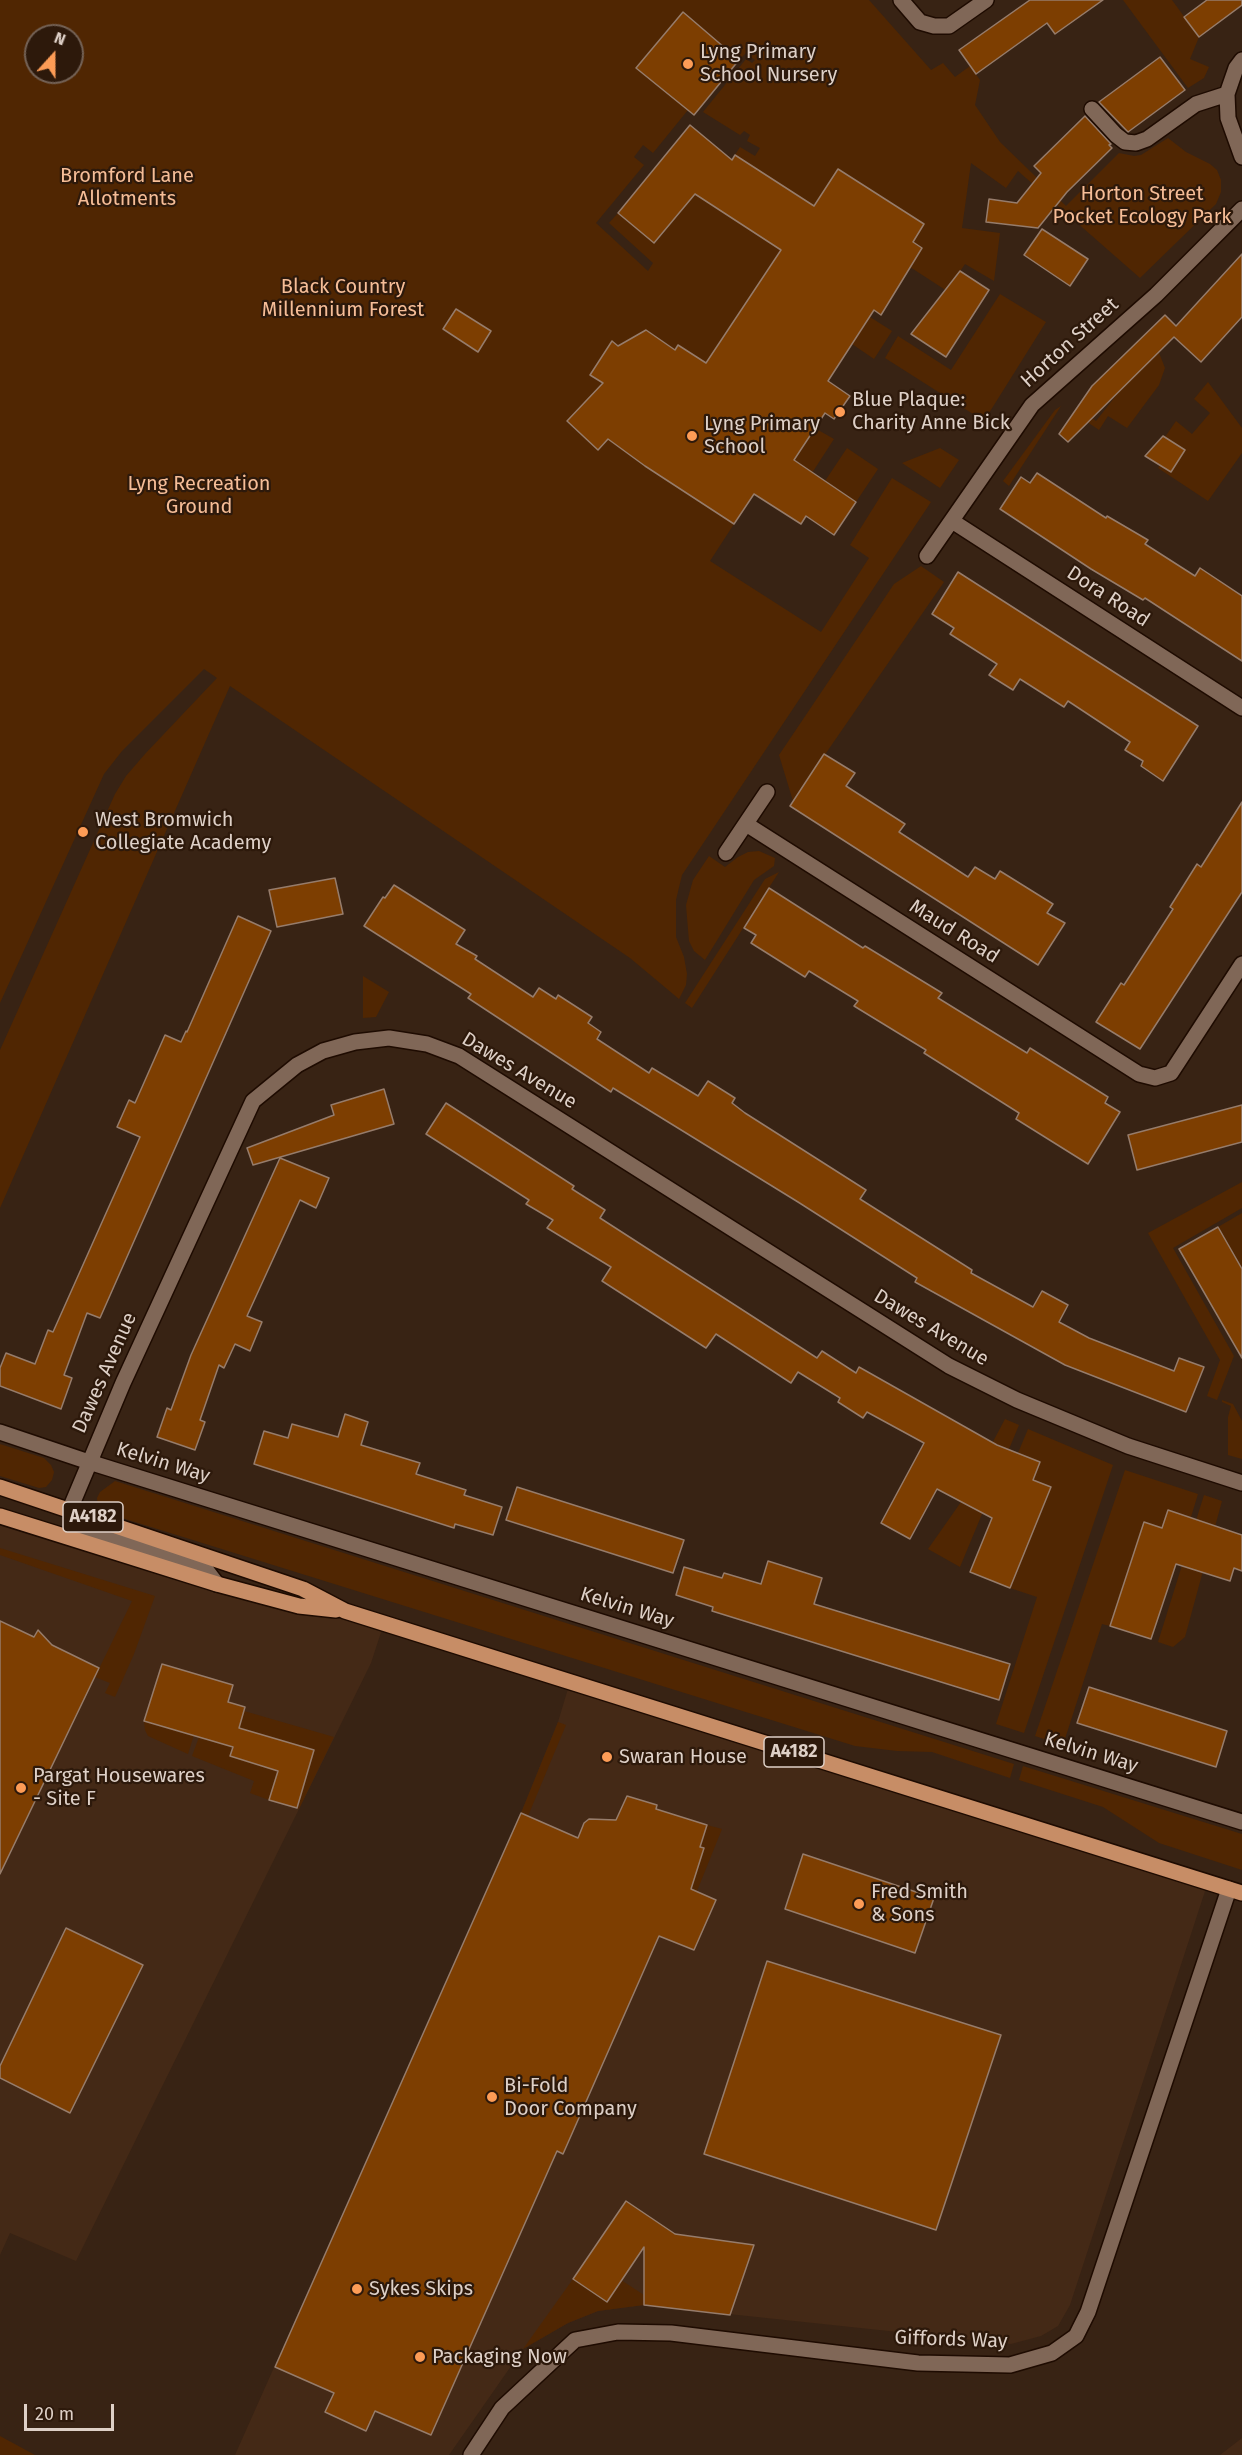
<!DOCTYPE html>
<style>
body{margin:0}
#map{position:relative;width:1242px;height:2455px;overflow:hidden;background:#382314;font-family:"Fira Sans",sans-serif}
canvas{display:block}
.north{position:absolute;left:24px;top:24px;width:60px;height:60px;box-sizing:border-box;background:#2d190b;border:2px solid #746256;border-radius:50%;rotate:21deg;font-size:16px;font-weight:700;line-height:24px;text-align:center;color:#ded0c7}
.north::after{content:'';display:block;margin:auto;width:21px;height:27px;background:#fd9c56;clip-path:polygon(50% 0,100% 100%,50% 72%,0 100%)}
.scale{position:absolute;left:24px;top:2404px;width:90px;height:27px;box-sizing:border-box;border:3px solid #ded0c7;border-top:0;padding-left:8px;font-size:18px;line-height:21px;white-space:nowrap;color:#ded0c7;-webkit-text-stroke:4px #2d190b;paint-order:stroke}
</style>
<div id="map">
<canvas width="1242" height="2455"></canvas>
<div class="north">N</div>
<div class="scale">20 m</div>
</div>
<script>
const ctx = document.querySelector('canvas').getContext('2d');
ctx.lineJoin = 'round';
function fillPath(path, color) { ctx.fillStyle = color; ctx.fill(path, 'evenodd'); }
const shape = rows => new Path2D(rows.map(r => 'M' + r).join(''));
function stroke(path, color, width, dash) { ctx.strokeStyle = color; ctx.lineWidth = width; ctx.lineCap = dash ? 'butt' : 'round'; ctx.setLineDash(dash || []); ctx.stroke(path); }
function label(font, color, halo, rows, align = 'center') {
  ctx.font = font + ' "Fira Sans",sans-serif'; ctx.lineWidth = 4.5; ctx.setLineDash([]); ctx.textBaseline = 'middle'; ctx.strokeStyle = halo; ctx.fillStyle = color; for (const [text, x, y, turn = 0] of rows) {
    ctx.save(); ctx.translate(x, y); ctx.rotate((+turn || 0) * Math.PI / 180); ctx.textAlign = isNaN(turn) ? turn : align; if (halo) ctx.strokeText(text, 0, 0); ctx.fillText(text, 0, 0); ctx.restore();
  }
}
fillPath(shape([
 [0,1516,384,1623,371,1663,76,2261,10,2233,0,2255],
 [570,1682,1208,1882,1070,2305,1058,2326,1041,2336,1011,2344,644,2305,598,2311,568,2323,523,2349,449,2455,235,2455,521,1813,558,1722],
 [1242,2438,1242,2455,1220,2455]
]), '#442916');
fillPath(shape([
 [0,0,869,0,931,70,943,63,955,77,970,66,980,80,975,105,1000,142,1066,206,1119,153,1134,156,1141,155,1168,138,1186,152,1210,164,1217,170,1221,180,1221,192,1216,204,1140,278,1018,171,1006,188,971,163,962,228,1000,233,994,281,965,264,947,291,910,267,922,249,913,242,924,224,839,169,814,206,735,155,740,147,755,156,760,148,747,141,750,135,744,131,740,135,703,112,746,59,752,63,755,60,746,53,739,60,688,17,637,68,688,110,653,153,643,145,634,157,644,165,596,223,648,271,653,263,609,223,618,213,655,243,727,156,732,160,706,201,781,250,688,391,697,357,678,345,672,354,664,375,612,342,590,375,618,394,641,463,734,524,710,561,821,632,869,558,850,545,892,478,931,502,682,875,676,900,676,937,684,957,687,974,686,985,679,999,630,958,230,686,0,1208,0,1050,115,794,126,776,145,754,217,678,204,669,122,751,104,774,0,1003],
 [36,36,72,36,72,72,36,72],
 [456,309,491,332,478,352,443,330],
 [574,414,605,443,598,450,567,422],
 [1123,0,1172,0,1199,37,1190,59,1209,67,1204,78,1188,88],
 [1000,294,1046,322,984,421,885,358,898,336,951,370],
 [870,317,892,331,874,359,852,344],
 [1156,345,1165,368,1159,385,1127,428,1108,416,1099,430,1074,413,1077,408,1096,421],
 [1208,382,1242,428,1242,453,1208,501,1158,468,1160,465,1171,472,1185,450,1165,437,1176,421,1192,434,1210,413,1194,399],
 [1061,406,1009,486,1003,481,1055,410],
 [811,426,834,439,812,473,794,461,813,432],
 [847,448,878,469,856,502,825,481],
 [940,448,959,460,940,488,902,463],
 [921,566,944,582,793,801,779,755,894,584],
 [759,851,775,858,774,866,754,880,705,960,694,951,689,941,686,905,693,880,709,856,725,867,738,857,748,852],
 [779,872,692,1008,685,1003,765,879],
 [363,976,389,992,376,1017,363,1018],
 [1242,1182,1242,1208,1173,1248,1234,1356,1217,1400,1207,1396,1220,1360,1148,1233],
 [1242,1213,1242,1269,1218,1227],
 [1222,1400,1233,1404,1242,1421,1242,1459,1228,1455,1228,1417,1231,1406,1222,1402],
 [1005,1419,1019,1425,960,1567,928,1549,961,1502],
 [1028,1429,1113,1465,1024,1733,996,1724,1037,1597,1010,1588,1051,1488,1033,1480,1040,1462,1018,1453],
 [0,1444,44,1458,51,1465,54,1472,52,1480,46,1487,39,1488,0,1476],
 [1125,1470,1198,1494,1191,1517,1168,1510,1162,1528,1144,1522,1110,1626,1102,1624,1063,1745,1035,1736],
 [115,1481,1014,1764,1010,1778,932,1752,897,1751,855,1746,106,1513,98,1506,97,1498,100,1492],
 [1204,1495,1222,1501,1185,1637,1173,1647,1158,1642],
 [0,1548,155,1596,134,1654,115,1697,105,1693,110,1683,95,1677,132,1601,0,1555],
 [244,1711,334,1737,299,1809,297,1808,314,1750,238,1728],
 [144,1721,194,1735,188,1754,148,1736,145,1730],
 [558,1722,566,1725,528,1816,521,1813],
 [199,1737,233,1747,230,1756,278,1771,269,1800,250,1793,254,1781,192,1756],
 [1023,1766,1242,1834,1242,1870,1159,1843,1103,1807,1019,1780],
 [707,1825,722,1829,697,1891,691,1888,704,1849,700,1847],
 [573,2279,606,2302,621,2280,644,2295,644,2305,598,2311,568,2323,523,2349],
 [0,2436,35,2455,0,2455]
]), '#502602');
const building = shape([
 [1030,0,1103,0,1055,34,1047,23,976,74,959,50,1030,0],
 [1207,0,1242,0,1242,5,1199,37,1184,17,1207,0],
 [683,12,739,60,694,115,636,68,683,12],
 [1160,57,1185,90,1128,132,1099,102,1160,57],
 [1085,116,1111,144,1109,145,1112,148,1067,192,1038,228,986,222,989,199,1017,203,1041,173,1034,166,1085,116],
 [690,125,732,160,735,155,814,206,838,169,924,224,913,242,922,248,881,315,874,310,828,381,850,396,834,419,825,413,794,460,856,502,834,535,806,516,801,524,754,494,734,524,645,466,608,439,598,450,567,421,603,383,590,375,612,341,618,346,646,330,675,350,678,345,706,363,781,250,695,194,654,243,618,213,690,125],
 [1042,229,1088,259,1070,286,1024,255,1042,229],
 [1242,254,1242,317,1201,362,1174,337,1068,442,1059,434,1092,386,1165,315,1176,326,1242,254],
 [960,271,989,290,946,357,911,334,960,271],
 [456,309,491,331,478,352,443,329,456,309],
 [1163,436,1185,450,1171,472,1145,456,1163,436],
 [1037,473,1106,518,1107,516,1148,540,1145,544,1195,576,1200,568,1242,596,1242,661,1145,598,1143,600,1091,569,1000,509,1021,477,1030,483,1037,473],
 [958,572,1198,726,1163,781,1141,766,1143,761,1125,750,1130,742,1068,701,1064,707,1020,679,1013,690,989,675,997,664,950,634,954,628,932,614,958,572],
 [824,754,855,773,846,786,905,824,899,832,968,877,975,867,995,879,1000,871,1053,904,1047,913,1065,923,1038,965,790,806,824,754],
 [1242,802,1242,892,1140,1049,1096,1022,1121,983,1124,985,1173,909,1170,907,1197,864,1201,867,1242,802],
 [335,878,343,914,277,927,269,890,335,878],
 [394,885,465,930,456,944,477,956,475,959,533,997,539,988,556,999,558,995,592,1017,588,1023,601,1032,597,1039,649,1073,652,1068,698,1096,708,1081,735,1098,732,1103,745,1113,866,1190,860,1199,972,1270,971,1273,1033,1307,1042,1291,1068,1305,1059,1322,1089,1338,1174,1371,1179,1358,1204,1367,1186,1412,1065,1365,915,1282,917,1278,798,1202,613,1088,611,1092,468,998,471,994,364,926,383,897,385,898,394,885],
 [769,888,863,948,865,946,942,993,938,998,1027,1053,1030,1048,1108,1097,1105,1103,1120,1112,1088,1164,1016,1119,1019,1113,924,1053,926,1050,854,1006,858,1001,809,971,805,977,751,943,756,935,744,928,769,888],
 [238,916,271,931,100,1318,87,1313,64,1375,72,1378,61,1409,0,1386,0,1368,6,1353,35,1364,48,1330,53,1332,140,1137,117,1127,129,1100,135,1103,165,1035,181,1042,186,1031,187,1032,238,916],
 [384,1089,394,1124,253,1165,247,1148,334,1115,331,1105,384,1089],
 [446,1103,574,1186,572,1189,605,1210,600,1218,817,1358,822,1351,856,1373,859,1367,997,1445,1040,1462,1033,1480,1051,1487,1010,1588,970,1572,992,1518,937,1489,910,1539,881,1523,924,1443,867,1412,863,1418,838,1402,840,1398,798,1372,791,1383,716,1334,706,1348,602,1281,611,1267,547,1228,553,1220,526,1204,529,1200,426,1134,446,1103],
 [1242,1105,1242,1142,1137,1170,1128,1135,1242,1105],
 [280,1158,329,1178,316,1208,300,1200,247,1316,262,1322,250,1351,235,1344,224,1368,219,1365,200,1420,205,1422,195,1450,157,1437,167,1408,171,1410,191,1355,280,1158],
 [1218,1227,1242,1269,1242,1358,1179,1249,1218,1227],
 [345,1414,368,1422,361,1445,420,1463,416,1474,466,1490,464,1495,502,1507,493,1535,455,1524,454,1528,254,1464,264,1431,288,1438,292,1424,338,1437,345,1414],
 [517,1487,684,1540,673,1573,506,1520,517,1487],
 [1168,1510,1242,1535,1242,1571,1234,1568,1230,1581,1176,1564,1151,1639,1110,1626,1144,1522,1162,1528,1168,1510],
 [768,1561,822,1578,814,1604,1010,1664,999,1700,712,1611,713,1607,676,1595,684,1567,722,1578,724,1573,761,1584,768,1561],
 [0,1621,34,1637,38,1630,52,1645,99,1668,0,1874,0,1621],
 [162,1664,233,1685,228,1702,245,1707,239,1728,314,1750,297,1808,269,1800,278,1771,230,1756,233,1747,144,1721,162,1664],
 [1089,1687,1227,1731,1216,1767,1077,1723,1089,1687],
 [627,1796,657,1805,656,1809,707,1825,700,1847,704,1848,691,1889,716,1900,694,1950,659,1936,563,2154,557,2151,431,2435,375,2411,366,2431,325,2412,334,2393,275,2367,521,1813,578,1838,584,1823,589,1819,616,1820,627,1796],
 [803,1854,934,1898,915,1953,785,1909,803,1854],
 [66,1928,143,1965,70,2113,0,2078,0,2066,66,1928],
 [767,1961,1001,2035,936,2230,704,2154,767,1961],
 [626,2201,675,2234,754,2245,730,2315,644,2305,644,2247,607,2302,573,2279,626,2201]
]);
fillPath(building, '#7d3e01');
stroke(building, '#967c6b', 1.5);
const minor = shape([
 [901,0,920,22,934,26,949,26,986,0],
 [1242,60,1236,68,1227,94,1228,118,1242,157],
 [1092,109,1116,135,1125,142,1136,143,1147,139,1196,104,1227,94],
 [952,521,1242,708],
 [927,556,1032,405,1156,295,1242,209],
 [746,824,1139,1074,1155,1078,1171,1073,1242,964],
 [726,853,767,792],
 [0,1432,89,1462,1242,1822],
 [217,1584,204,1567,72,1524,70,1509,123,1383,253,1101,297,1065,323,1051,355,1042,389,1038,427,1044,459,1056,949,1366,1017,1400,1128,1446,1242,1483],
 [471,2455,502,2408,575,2340,618,2332,671,2333,918,2363,1010,2365,1052,2353,1076,2336,1088,2312,1229,1889]
]);
const major = shape([
 [0,1487,303,1589,345,1611,1242,1893],
 [0,1516,217,1584,299,1606,336,1610]
]);
stroke(minor, '#1e0b01', 18);
stroke(major, '#1e0b01', 18);
stroke(minor, '#806757', 15);
stroke(major, '#c78d66', 15);
for (const [x, y, r, color] of [
 [688,64,6,"#fd9c56"],
 [840,412,6,"#fd9c56"],
 [692,436,6,"#fd9c56"],
 [83,832,6,"#fd9c56"],
 [607,1757,6,"#fd9c56"],
 [21,1788,6,"#fd9c56"],
 [859,1904,6,"#fd9c56"],
 [492,2097,6,"#fd9c56"],
 [357,2289,6,"#fd9c56"],
 [420,2357,6,"#fd9c56"]
]) { const dot = new Path2D(); dot.arc(x, y, r, 0, 2 * Math.PI); ctx.fillStyle = color; ctx.fill(dot); stroke(dot, '#2d190b', 2); }
for (const [x, y, w] of [
 [93,1517,60],
 [794,1752,60]
]) { const box = new Path2D(); box.roundRect(x - w / 2, y - 15, w, 30, 4.5); ctx.fillStyle = '#2d190b'; ctx.fill(box); stroke(box, '#ded0c7', 1.5); }
label('bold 18px', '#ded0c7', null, [
 ["A4182",93,1517],
 ["A4182",794,1752]
]);
label('20px', '#ded0c7', '#2d190b', [
 ["Lyng Primary",700,52],
 ["School Nursery",700,75],
 ["Blue Plaque:",852,400],
 ["Charity Anne Bick",852,423],
 ["Lyng Primary",704,424],
 ["School",704,447],
 ["West Bromwich",95,820],
 ["Collegiate Academy",95,843],
 ["Swaran House",619,1757],
 ["Pargat Housewares",33,1776],
 ["- Site F",33,1799],
 ["Fred Smith",871,1892],
 ["& Sons",871,1915],
 ["Bi-Fold",504,2086],
 ["Door Company",504,2109],
 ["Sykes Skips",369,2289],
 ["Packaging Now",432,2357]
], 'left');
label('20px', '#f6bd97', '#2d190b', [
 ["Bromford Lane",127,176],
 ["Allotments",127,199],
 ["Horton Street",1142,194],
 ["Pocket Ecology Park",1142,217],
 ["Black Country",343,287],
 ["Millennium Forest",343,310],
 ["Lyng Recreation",199,484],
 ["Ground",199,507]
]);
label('20px', '#ded0c7', '#2d190b', [
 ["Horton Street",1070,343,-42],
 ["Dora Road",1108,597,33],
 ["Maud Road",954,932,32],
 ["Dawes Avenue",519,1071,31],
 ["Dawes Avenue",931,1328,31],
 ["Dawes Avenue",105,1373,-66],
 ["Kelvin Way",163,1463,17],
 ["Kelvin Way",627,1608,17],
 ["Kelvin Way",1091,1753,17],
 ["Giffords Way",951,2340,2]
]);
</script>
